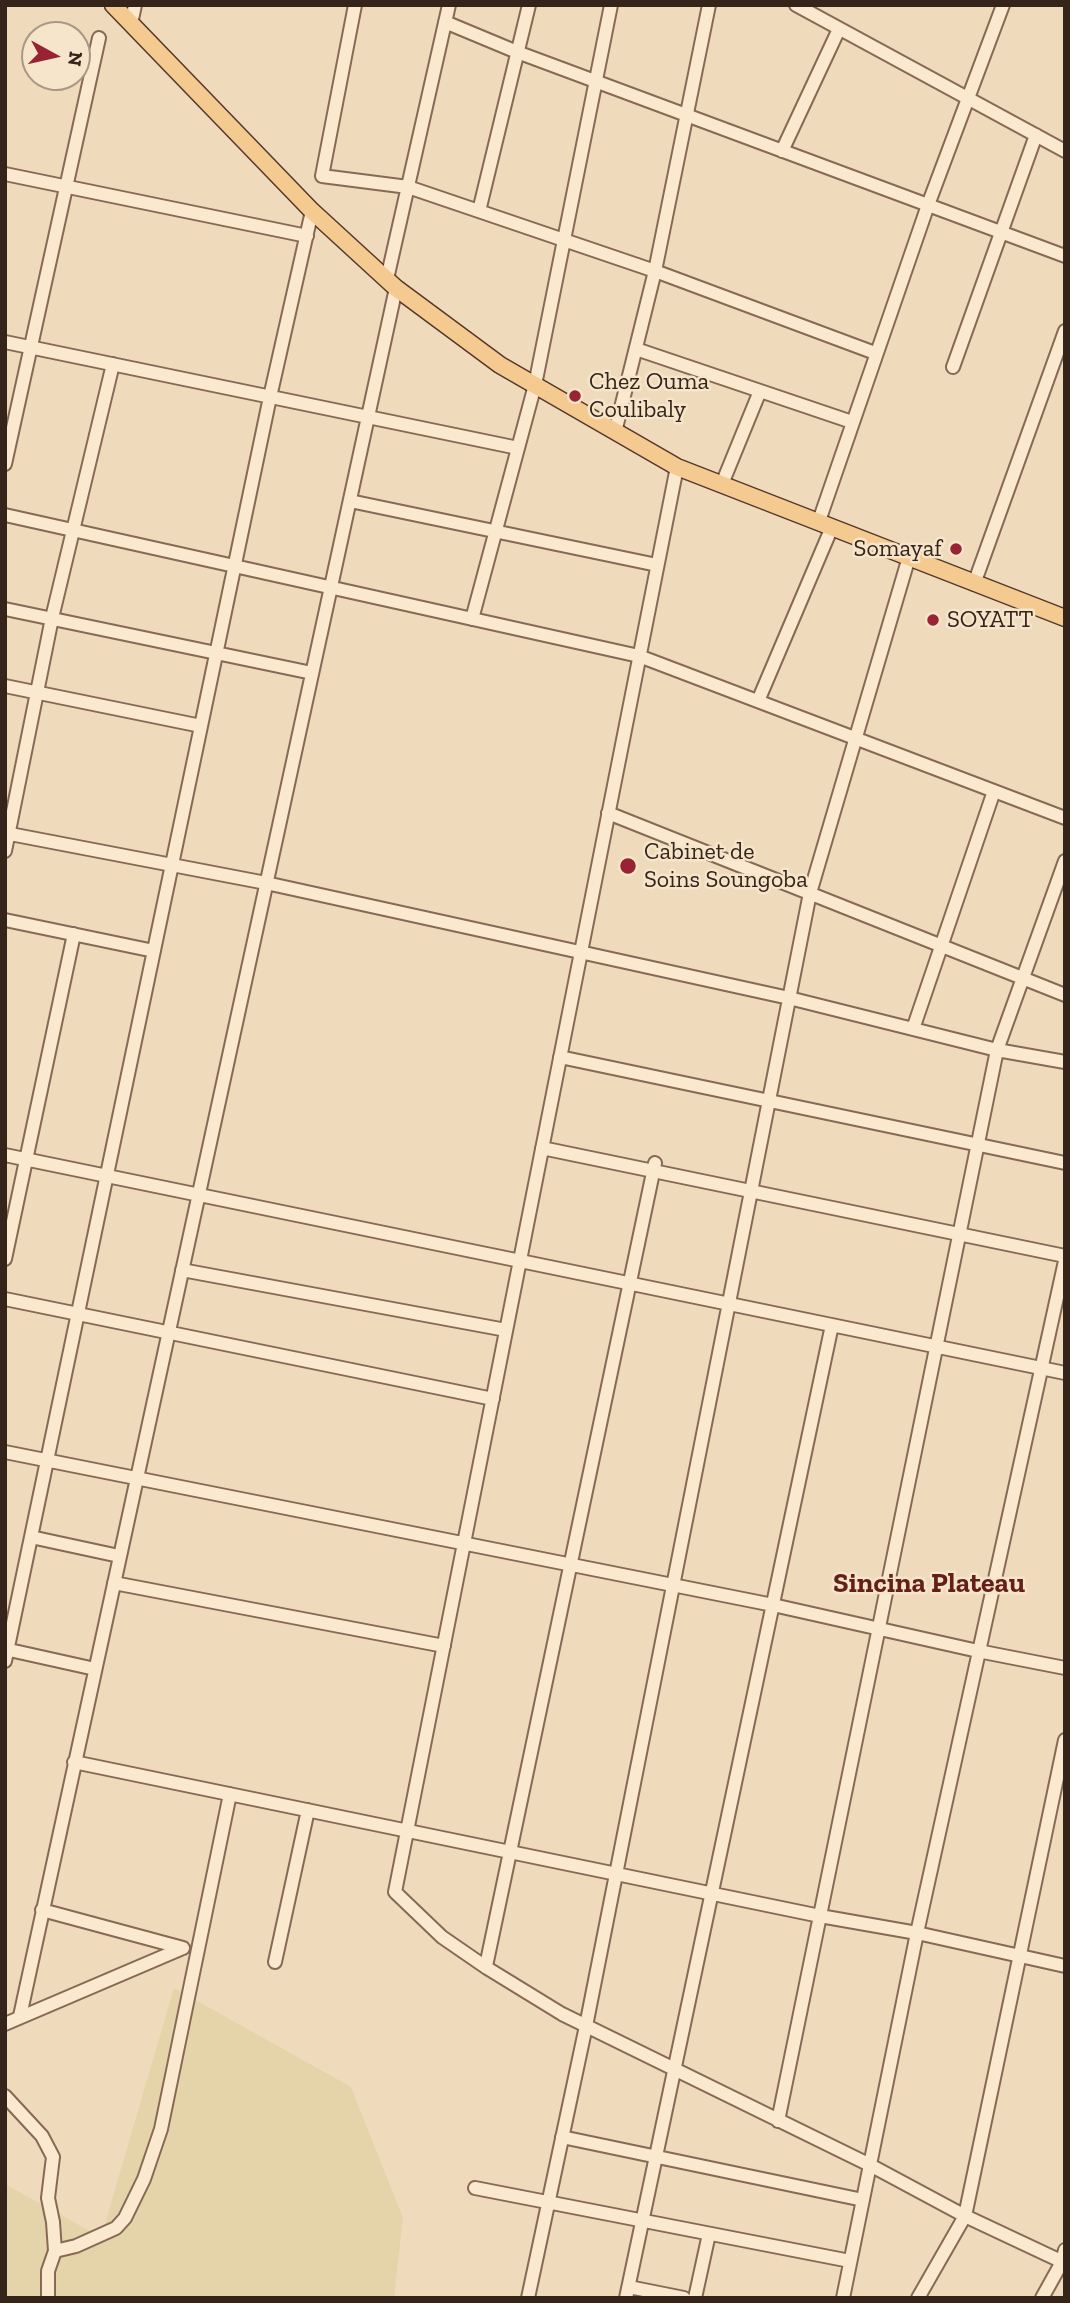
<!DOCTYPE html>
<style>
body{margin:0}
#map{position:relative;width:1070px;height:2303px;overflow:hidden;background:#efdabc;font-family:"Zilla Slab",serif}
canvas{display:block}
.frame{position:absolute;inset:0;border:7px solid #35241a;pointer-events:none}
.north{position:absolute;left:21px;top:21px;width:70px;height:70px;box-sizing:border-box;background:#f6e5cb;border:2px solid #a99884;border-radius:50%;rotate:98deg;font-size:19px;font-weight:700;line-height:28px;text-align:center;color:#35241a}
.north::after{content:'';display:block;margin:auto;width:24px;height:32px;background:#982332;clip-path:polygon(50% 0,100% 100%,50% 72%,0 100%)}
</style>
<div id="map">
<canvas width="1070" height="2303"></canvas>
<div class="frame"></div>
<div class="north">N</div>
</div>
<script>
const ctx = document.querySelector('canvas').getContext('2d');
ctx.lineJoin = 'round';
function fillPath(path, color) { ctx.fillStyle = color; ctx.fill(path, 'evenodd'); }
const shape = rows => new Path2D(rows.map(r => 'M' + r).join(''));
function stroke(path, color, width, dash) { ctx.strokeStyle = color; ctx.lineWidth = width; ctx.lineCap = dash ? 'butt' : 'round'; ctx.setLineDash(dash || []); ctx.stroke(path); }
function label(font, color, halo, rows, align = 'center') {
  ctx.font = font + ' "Zilla Slab",serif'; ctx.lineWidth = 5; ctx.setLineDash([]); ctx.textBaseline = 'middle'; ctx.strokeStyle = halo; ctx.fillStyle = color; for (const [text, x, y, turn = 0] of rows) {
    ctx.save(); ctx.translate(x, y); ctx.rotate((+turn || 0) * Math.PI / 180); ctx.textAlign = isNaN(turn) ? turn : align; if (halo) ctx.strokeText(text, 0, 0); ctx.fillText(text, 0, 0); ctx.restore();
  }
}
fillPath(shape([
 [174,1988,351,2087,403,2218,394,2298,5,2298,5,2184,101,2237]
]), '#e5d4a9');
const minor = shape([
 [355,5,322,176,408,187,655,271,875,353],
 [796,5,1065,151],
 [445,22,517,52,1065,256],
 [131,24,135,5],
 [782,151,839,29],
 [5,174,307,236],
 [479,211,529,5],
 [387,279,449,5],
 [5,342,518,448],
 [636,349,852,422],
 [953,367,1036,135],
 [615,432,655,271,709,5],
 [5,464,99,38],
 [677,467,395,1892,442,1937,487,1968,562,2014,870,2165,965,2216,1065,2263],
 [722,484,760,391],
 [350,501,657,565],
 [5,515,639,656,1065,818],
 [819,521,928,205,1003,5],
 [974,584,1065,331],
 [5,609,312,673],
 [472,619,535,385,611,5],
 [5,686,201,726],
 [758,701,832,527],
 [608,813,1065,995],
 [5,833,266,883,789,998,997,1050,1065,1062],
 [5,851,52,618,113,364],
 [5,920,154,951],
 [913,1029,994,791],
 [560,1057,1065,1163],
 [542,1148,1065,1256],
 [5,1155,1065,1373],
 [5,1259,74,934],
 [182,1270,506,1330],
 [5,1299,493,1399],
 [5,1452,773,1605,978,1651,1065,1668],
 [31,1537,119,1556],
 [114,1583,444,1646],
 [5,1649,95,1669],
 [5,1661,270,397,312,211],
 [74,1762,820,1916,917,1933,1065,1966],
 [42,1910,183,1948],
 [275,1962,308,1810],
 [486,1966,655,1163],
 [20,2016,396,288],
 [5,2024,183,1948],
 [5,2096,42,2136,53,2157,48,2198,53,2222,55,2251,48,2271,48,2298],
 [778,2121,997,1050,1065,861],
 [562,2137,863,2200],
 [475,2188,850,2261],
 [55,2251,76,2246,116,2228,125,2218,144,2179,161,2129,230,1794],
 [629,2287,684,2298],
 [528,2298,586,2026,810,893,909,557],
 [626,2298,832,1325],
 [695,2298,709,2234],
 [843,2298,917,1933,1065,1261],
 [918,2298,965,2216,1065,1740],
 [1042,2298,1062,2262,1065,2250]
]);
const major = shape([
 [113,5,312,211,396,288,500,365,677,467,1065,618]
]);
stroke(minor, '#876955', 16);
stroke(major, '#54382a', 19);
stroke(minor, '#fae8cf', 12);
stroke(major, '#f5ca90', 16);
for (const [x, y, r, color] of [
 [575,396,7,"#982332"],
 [956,549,7,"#982332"],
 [933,620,7,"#982332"],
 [628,866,9,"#982332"]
]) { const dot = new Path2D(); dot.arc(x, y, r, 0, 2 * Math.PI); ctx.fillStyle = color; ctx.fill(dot); stroke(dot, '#f6e5cb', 2.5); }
label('24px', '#35241a', '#f6e5cb', [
 ["Chez Ouma",589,382],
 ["Coulibaly",589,410],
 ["Somayaf",942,549,"right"],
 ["SOYATT",947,620],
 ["Cabinet de",644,852],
 ["Soins Soungoba",644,880]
], 'left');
label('bold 28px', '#641f18', '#f6e5cb', [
 ["Sincina Plateau",929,1584]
]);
</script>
